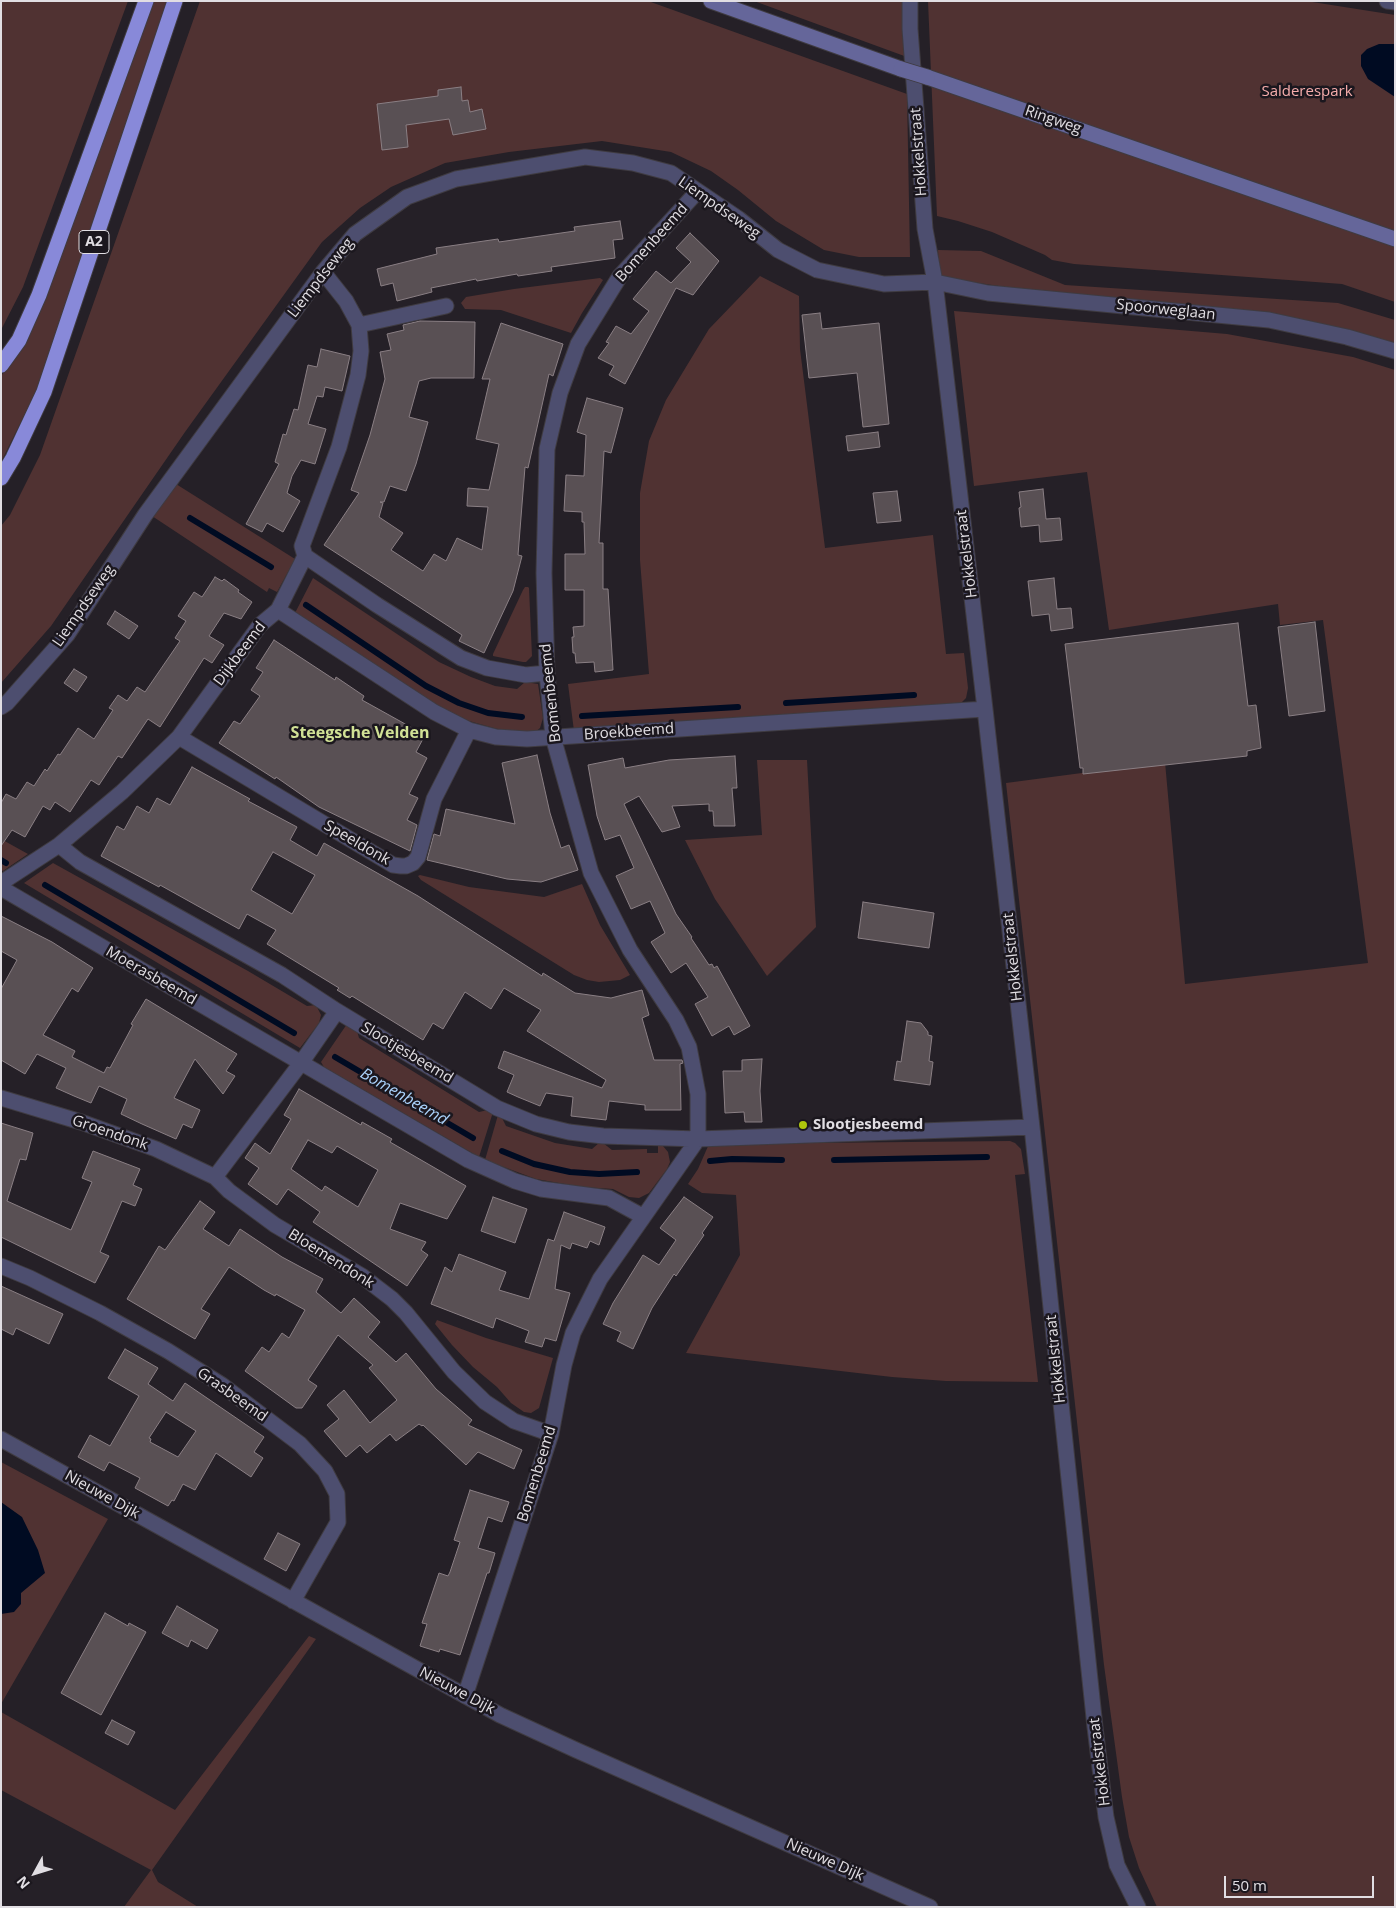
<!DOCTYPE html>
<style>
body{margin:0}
#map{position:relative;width:1396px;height:1908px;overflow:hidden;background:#252027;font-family:"Open Sans",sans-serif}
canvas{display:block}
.frame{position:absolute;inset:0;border:2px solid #e1dee3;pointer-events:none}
.north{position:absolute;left:10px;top:1848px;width:50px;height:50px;-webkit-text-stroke:4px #1b171e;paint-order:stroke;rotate:231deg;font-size:14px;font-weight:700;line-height:20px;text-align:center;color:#e1dee3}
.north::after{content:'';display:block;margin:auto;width:18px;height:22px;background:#e1dee3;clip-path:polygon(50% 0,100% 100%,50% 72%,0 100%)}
.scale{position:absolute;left:1224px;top:1876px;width:150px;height:22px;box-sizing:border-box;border:2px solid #e1dee3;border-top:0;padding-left:6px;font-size:15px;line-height:18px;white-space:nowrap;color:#e1dee3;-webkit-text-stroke:4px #1b171e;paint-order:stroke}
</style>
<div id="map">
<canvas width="1396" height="1908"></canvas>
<div class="frame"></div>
<div class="north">N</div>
<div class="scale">50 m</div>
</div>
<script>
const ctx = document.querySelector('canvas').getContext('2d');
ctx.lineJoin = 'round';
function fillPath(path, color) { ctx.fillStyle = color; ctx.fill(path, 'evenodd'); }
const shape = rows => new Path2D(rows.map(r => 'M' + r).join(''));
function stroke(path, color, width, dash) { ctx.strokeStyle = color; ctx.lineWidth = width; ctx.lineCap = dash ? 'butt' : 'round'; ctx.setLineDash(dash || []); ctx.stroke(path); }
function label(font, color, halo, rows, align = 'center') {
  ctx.font = font + ' "Open Sans",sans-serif'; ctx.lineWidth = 5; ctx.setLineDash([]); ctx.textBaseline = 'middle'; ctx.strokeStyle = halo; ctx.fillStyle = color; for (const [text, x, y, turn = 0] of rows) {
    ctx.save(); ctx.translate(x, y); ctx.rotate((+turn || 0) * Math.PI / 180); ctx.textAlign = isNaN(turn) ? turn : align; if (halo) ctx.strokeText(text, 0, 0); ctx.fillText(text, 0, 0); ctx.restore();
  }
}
fillPath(shape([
 [1,1,128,1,23,287,1,330],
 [153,1,167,1,38,388,1,462,1,376,25,344,45,300],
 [200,1,648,1,907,94,910,257,859,257,824,250,776,221,738,190,711,171,671,152,602,141,509,152,445,163,391,187,360,208,322,242,185,432,51,626,1,683,1,526,10,515,40,455],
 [754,1,903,1,907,57],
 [928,1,1306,1,1395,15,1395,302,1342,284,1074,264,1052,260,1045,255,992,232,958,221,937,216],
 [938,250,981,251,1065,285,1338,303,1395,320,1395,346,939,277],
 [760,276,799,296,800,349,825,548,933,535,946,654,964,653,968,688,966,698,959,705,574,731,568,684,649,674,640,560,640,493,649,441,666,400,709,329],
 [600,278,603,280,582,313,571,333,501,310,465,309,461,303,466,297,514,289],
 [954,311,1227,334,1353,357,1395,370,1395,1907,1157,1907,1139,1868,1129,1837,1122,1797,1104,1665,1006,783,1165,762,1185,984,1368,963,1323,620,1280,625,1278,604,1109,630,1087,472,974,486],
 [176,484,295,559,277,592,269,588,267,592,152,516],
 [313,578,439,662,471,677,495,686,517,689,525,682,538,684,543,718,540,728,534,733,501,730,469,721,449,712,437,706,295,613],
 [528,587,529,588,532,656,526,662,523,662,493,656,493,654,523,590,525,587],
 [757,760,807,760,816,927,767,976,715,899,685,840,762,835],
 [1,839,28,854,3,871,1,870],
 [53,863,248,971,307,1006,316,1005,321,1015,319,1023,300,1048,24,883],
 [420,875,469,887,544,897,582,884,600,925,630,975,620,980,599,982,587,980,574,975,421,880,418,876],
 [347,1024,356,1027,359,1038,479,1112,488,1110,493,1112,479,1157,324,1067,321,1062],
 [498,1115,502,1118,506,1126,555,1143,592,1149,599,1143,603,1143,612,1150,647,1149,647,1153,658,1153,658,1143,663,1146,668,1152,670,1162,667,1169,649,1193,639,1198,629,1197,613,1189,582,1187,536,1179,485,1160],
 [1010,1141,1015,1143,1021,1149,1025,1174,1015,1175,1038,1382,946,1381,892,1377,686,1353,740,1255,736,1195,702,1193,688,1184,698,1169,709,1144],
 [437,1320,486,1338,553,1358,539,1408,531,1413,524,1412,511,1403,497,1387,473,1367,452,1345,435,1324],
 [1,1462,108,1519,1,1704],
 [309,1636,316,1639,152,1870,158,1882,198,1907,124,1907,151,1870,1,1790,1,1712,175,1810]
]), '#503232');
fillPath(shape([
 [1379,44,1395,44,1395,97,1368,79,1361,66,1361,55,1367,49],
 [1,1502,22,1517,38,1550,45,1573,21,1593,21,1604,14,1612,1,1614]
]), '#000b22');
stroke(shape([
 [190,518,271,567],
 [306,605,426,686,459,703,488,713,522,717],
 [786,703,914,695],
 [582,716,738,707],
 [1,860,6,863],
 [45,885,294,1033],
 [335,1057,473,1138],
 [502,1151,534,1164,570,1172,599,1174,637,1172],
 [834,1160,987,1157],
 [710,1161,732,1159,782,1160]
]), '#000b22', 6);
const building = shape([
 [461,87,462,101,468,100,470,112,482,109,486,129,453,135,449,119,406,125,408,147,382,150,377,104,438,96,438,90,461,87],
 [620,221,623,239,613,240,615,258,551,267,552,271,518,276,517,274,477,281,476,279,431,288,432,292,397,301,393,283,381,286,377,269,437,254,436,248,498,239,499,242,575,231,574,227,620,221],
 [690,233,719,261,693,295,676,288,625,384,609,375,614,366,598,358,609,343,606,342,616,326,631,334,649,311,633,299,656,271,671,283,691,262,676,248,690,233],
 [820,313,822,329,879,323,889,424,863,427,857,373,809,378,802,315,820,313],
 [420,321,475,322,474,378,431,378,419,381,409,417,428,422,416,464,406,491,390,486,384,502,380,502,383,503,379,517,403,533,391,550,423,571,434,554,446,561,457,538,482,550,488,507,467,506,468,488,489,490,499,444,476,439,490,379,482,379,501,323,563,344,553,376,549,374,528,468,525,467,518,555,522,556,513,591,484,653,459,641,462,635,324,545,359,493,351,490,370,435,385,379,380,352,391,350,387,334,404,330,403,325,420,321],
 [321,349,350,356,342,391,325,387,323,397,317,396,308,424,326,429,315,464,301,460,292,476,287,493,300,501,283,532,267,523,262,532,246,524,279,464,275,462,283,434,286,435,294,409,298,410,308,365,317,367,321,349],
 [587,398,623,408,611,453,604,451,599,543,603,543,603,589,608,589,613,670,595,672,594,662,576,663,575,653,573,653,572,637,574,637,573,627,584,626,584,590,565,590,565,554,585,554,584,522,582,522,582,512,564,511,566,475,584,476,586,435,577,432,587,398],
 [878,432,880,447,848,451,846,436,878,432],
 [1043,489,1046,519,1060,518,1062,540,1040,542,1039,525,1021,527,1019,508,1021,507,1019,492,1043,489],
 [897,491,901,521,877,523,873,493,897,491],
 [215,577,222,581,224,579,239,590,238,592,252,602,241,619,224,613,209,636,224,645,212,663,204,658,160,727,148,719,122,758,118,756,99,785,91,780,70,812,55,802,50,810,43,806,25,837,12,830,1,846,1,803,6,794,16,799,27,782,34,786,45,769,47,771,58,754,60,755,78,728,94,739,113,710,109,708,118,695,127,701,137,687,145,692,180,641,175,638,186,621,178,616,194,592,202,597,215,577],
 [1054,578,1057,609,1071,608,1073,628,1051,631,1049,614,1032,616,1028,581,1054,578],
 [115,611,138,626,129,639,107,624,115,611],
 [1315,622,1325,711,1289,716,1278,627,1315,622],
 [1238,623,1248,706,1256,705,1261,748,1247,751,1247,756,1083,774,1083,768,1080,768,1065,644,1238,623],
 [274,640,335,680,336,677,364,696,362,700,425,735,416,752,427,758,409,794,418,798,407,820,417,825,410,851,319,807,276,777,275,779,219,743,234,721,240,724,260,696,251,690,263,672,256,668,274,640],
 [74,669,87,677,77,692,64,683,74,669],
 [537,755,550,813,561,848,569,845,578,870,541,882,507,879,427,860,434,834,440,836,446,809,515,824,502,763,537,755],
 [735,756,737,788,732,788,735,826,714,826,713,811,709,811,709,804,672,806,680,827,662,832,639,796,624,804,676,914,692,937,691,938,709,965,712,964,714,968,717,966,750,1026,734,1035,729,1026,712,1036,695,1004,708,997,686,963,671,973,651,942,665,933,650,901,631,909,616,876,634,868,620,835,605,840,597,816,588,765,623,758,625,768,669,760,735,756],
 [192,767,250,799,248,801,297,827,290,840,317,856,324,843,418,896,542,976,543,973,575,993,611,998,642,990,649,1015,642,1018,654,1060,682,1060,683,1063,680,1064,681,1110,645,1110,645,1105,609,1101,606,1120,571,1116,573,1097,546,1093,540,1106,518,1097,507,1092,514,1075,498,1068,504,1051,602,1088,606,1080,527,1031,541,1010,504,988,491,1009,465,992,443,1029,433,1023,423,1040,352,996,350,998,337,990,339,988,267,944,276,930,247,914,239,929,160,885,159,887,101,856,117,826,124,830,137,806,149,813,157,798,170,805,192,767],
 [273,852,315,875,292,914,251,890,273,852],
 [863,902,934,913,929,948,858,938,863,902],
 [1,916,52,942,93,968,78,992,72,988,43,1035,75,1051,72,1057,104,1073,107,1067,110,1068,133,1025,131,1024,146,999,237,1054,226,1071,235,1076,223,1094,195,1059,174,1098,200,1110,192,1128,183,1124,176,1139,142,1124,121,1114,127,1099,99,1086,91,1103,74,1096,56,1088,66,1068,37,1054,25,1074,1,1060,1,989,17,960,1,951,1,916],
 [907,1021,921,1023,928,1032,928,1035,932,1036,929,1061,933,1062,930,1085,894,1080,897,1061,901,1062,907,1021],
 [762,1059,760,1091,762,1122,745,1122,744,1112,725,1113,723,1071,742,1071,742,1060,762,1059],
 [299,1089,361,1125,362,1122,392,1139,390,1142,466,1186,447,1219,400,1203,390,1229,426,1242,421,1250,428,1255,407,1286,313,1222,320,1212,288,1189,277,1205,248,1184,259,1168,245,1158,255,1143,270,1154,291,1119,284,1115,299,1089],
 [308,1140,332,1153,337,1146,378,1170,358,1207,325,1186,322,1191,291,1169,308,1140],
 [1,1123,33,1133,26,1160,20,1159,7,1201,71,1230,92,1182,82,1178,93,1151,140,1169,133,1185,142,1189,135,1206,122,1201,100,1252,109,1256,95,1283,1,1237,1,1123],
 [493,1197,527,1209,515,1243,481,1231,493,1197],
 [684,1197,713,1217,702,1233,704,1235,676,1276,674,1274,652,1308,633,1349,617,1341,621,1332,603,1324,613,1303,643,1255,659,1265,676,1240,660,1228,684,1197],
 [200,1201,215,1212,203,1229,229,1246,240,1229,282,1257,323,1279,316,1292,341,1313,354,1298,380,1322,368,1337,396,1362,406,1353,436,1389,472,1420,468,1425,522,1450,514,1469,478,1452,466,1465,423,1425,422,1426,419,1424,396,1441,390,1434,367,1453,360,1445,346,1457,324,1431,339,1419,327,1405,344,1390,370,1423,397,1400,369,1368,373,1365,338,1335,308,1380,317,1386,302,1408,296,1408,245,1371,262,1347,269,1352,282,1333,289,1338,305,1310,276,1294,275,1296,264,1290,229,1267,201,1309,210,1314,195,1339,127,1299,159,1246,165,1250,200,1201],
 [564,1212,605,1227,599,1245,590,1241,587,1248,572,1243,570,1249,561,1245,555,1289,570,1293,556,1341,545,1338,542,1347,525,1342,529,1331,496,1318,493,1328,431,1304,445,1267,452,1272,459,1254,506,1272,499,1290,529,1299,548,1239,554,1241,564,1212],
 [1,1286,63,1314,49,1344,16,1328,13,1335,1,1329,1,1286],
 [125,1349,158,1368,148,1384,173,1401,185,1383,264,1437,254,1452,263,1458,251,1477,216,1453,195,1490,183,1484,174,1501,172,1500,168,1506,135,1488,140,1478,109,1462,104,1471,78,1457,90,1435,110,1446,139,1396,108,1378,125,1349],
 [166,1412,196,1431,178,1457,150,1442,151,1439,149,1438,166,1412],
 [470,1490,509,1502,502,1522,488,1517,478,1548,495,1553,489,1573,487,1573,460,1655,440,1649,439,1652,420,1646,427,1624,422,1623,439,1573,448,1576,450,1572,460,1542,454,1540,470,1490],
 [278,1533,300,1544,286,1571,264,1559,278,1533],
 [177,1606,218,1630,207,1649,191,1640,188,1647,162,1633,177,1606],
 [105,1613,128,1626,129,1623,146,1632,101,1715,61,1693,105,1613],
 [112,1720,135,1732,128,1745,105,1733,112,1720]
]);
fillPath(building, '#595054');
stroke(building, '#8a7f84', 1);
const minor = shape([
 [910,1,910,29,925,229,935,282,985,709,1032,1127,1095,1727,1106,1817,1117,1865,1138,1907],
 [359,325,446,306],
 [305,556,377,605,461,658,487,668,526,675,547,673],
 [278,610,434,712,469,730,496,737,527,739,985,709],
 [1,707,7,703,67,635,145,515,323,272,355,234,407,197,456,179,585,157,633,163,671,173,739,219,778,250,817,270,884,284,935,282,988,293,1269,320,1347,337,1395,351],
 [179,737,393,865,401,866,406,866,413,863,418,857,434,799,469,730],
 [59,845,80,862,282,975,337,1011,497,1108,536,1124,569,1132,603,1136,698,1139,1032,1127],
 [1,883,59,845,122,792,179,737,260,625,278,610,305,556,302,546,339,447,358,375,361,351,359,325,346,301,323,272],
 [1,888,468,1160,515,1181,541,1189,609,1198,642,1216],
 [337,1011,301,1063,215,1177,229,1191,275,1225,362,1276,392,1299,406,1313,454,1372,485,1402,514,1421,551,1434],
 [1,1098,81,1122,156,1149,215,1177],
 [1,1266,30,1278,100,1313,168,1351,222,1385,300,1444,325,1471,337,1494,338,1522,293,1601],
 [1,1439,500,1715,576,1750,930,1907],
 [465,1696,551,1434,564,1365,573,1333,600,1279,698,1139,698,1094,689,1047,676,1020,630,950,591,873,553,737,547,673,544,573,547,449,560,393,578,344,620,276,697,192]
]);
const tertiary = shape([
 [1387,1,1395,2]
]);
const secondary = shape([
 [711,1,901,69],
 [927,77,1395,239]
]);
const motorway = shape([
 [1,365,19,340,39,295,146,1],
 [1,478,13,458,44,392,175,1]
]);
stroke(minor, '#3f3b41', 17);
stroke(tertiary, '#3f3b41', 17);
stroke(secondary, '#3f3b41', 17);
stroke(motorway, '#3f3b41', 17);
stroke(minor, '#4d4e6f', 15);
stroke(tertiary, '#4d4e6f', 15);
stroke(secondary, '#65669a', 15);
stroke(motorway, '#8889d9', 15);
const secondaryBridge = shape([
 [901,69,927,77]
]);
stroke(secondaryBridge, '#3f3b41', 17, []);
stroke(secondaryBridge, '#65669a', 15);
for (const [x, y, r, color] of [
 [803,1125,5,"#aec60c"]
]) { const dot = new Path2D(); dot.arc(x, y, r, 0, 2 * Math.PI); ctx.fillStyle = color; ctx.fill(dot); stroke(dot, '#1b171e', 2); }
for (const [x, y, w] of [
 [94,242,30]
]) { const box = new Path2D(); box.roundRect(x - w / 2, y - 11.5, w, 23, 4); ctx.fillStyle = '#1b171e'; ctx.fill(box); stroke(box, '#e1dee3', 1); }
label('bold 14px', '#e1dee3', null, [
 ["A2",94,242]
]);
label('15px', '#f7adac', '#1b171e', [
 ["Salderespark",1307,92]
]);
label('15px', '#e1dee3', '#1b171e', [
 ["Ringweg",1053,120,19],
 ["Hokkelstraat",919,152,-94],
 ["Liempdseweg",719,208,35],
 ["Bomenbeemd",652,243,-48],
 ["Liempdseweg",321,278,-52],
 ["Spoorweglaan",1166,310,6],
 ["Hokkelstraat",967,554,-97],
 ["Liempdseweg",84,606,-55],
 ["Dijkbeemd",240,654,-53],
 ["Bomenbeemd",551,693,-96],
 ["Broekbeemd",629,732,-4],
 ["Speeldonk",357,843,30],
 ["Hokkelstraat",1013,957,-96],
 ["Moerasbeemd",151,976,30],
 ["Slootjesbeemd",407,1053,31],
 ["Groendonk",110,1133,19],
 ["Bloemendonk",331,1259,32],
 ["Hokkelstraat",1056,1359,-96],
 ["Grasbeemd",232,1395,35],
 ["Bomenbeemd",537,1474,-73],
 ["Nieuwe Dijk",102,1495,29],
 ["Nieuwe Dijk",457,1691,28],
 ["Hokkelstraat",1100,1762,-97],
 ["Nieuwe Dijk",825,1860,24]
]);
label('bold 15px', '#e1dee3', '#1b171e', [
 ["Slootjesbeemd",813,1125]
], 'left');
label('bold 16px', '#d1e195', '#1b171e', [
 ["Steegsche Velden",360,733]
]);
label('italic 16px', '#abd2fb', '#1b171e', [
 ["Bomenbeemd",404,1097,30]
]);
</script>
